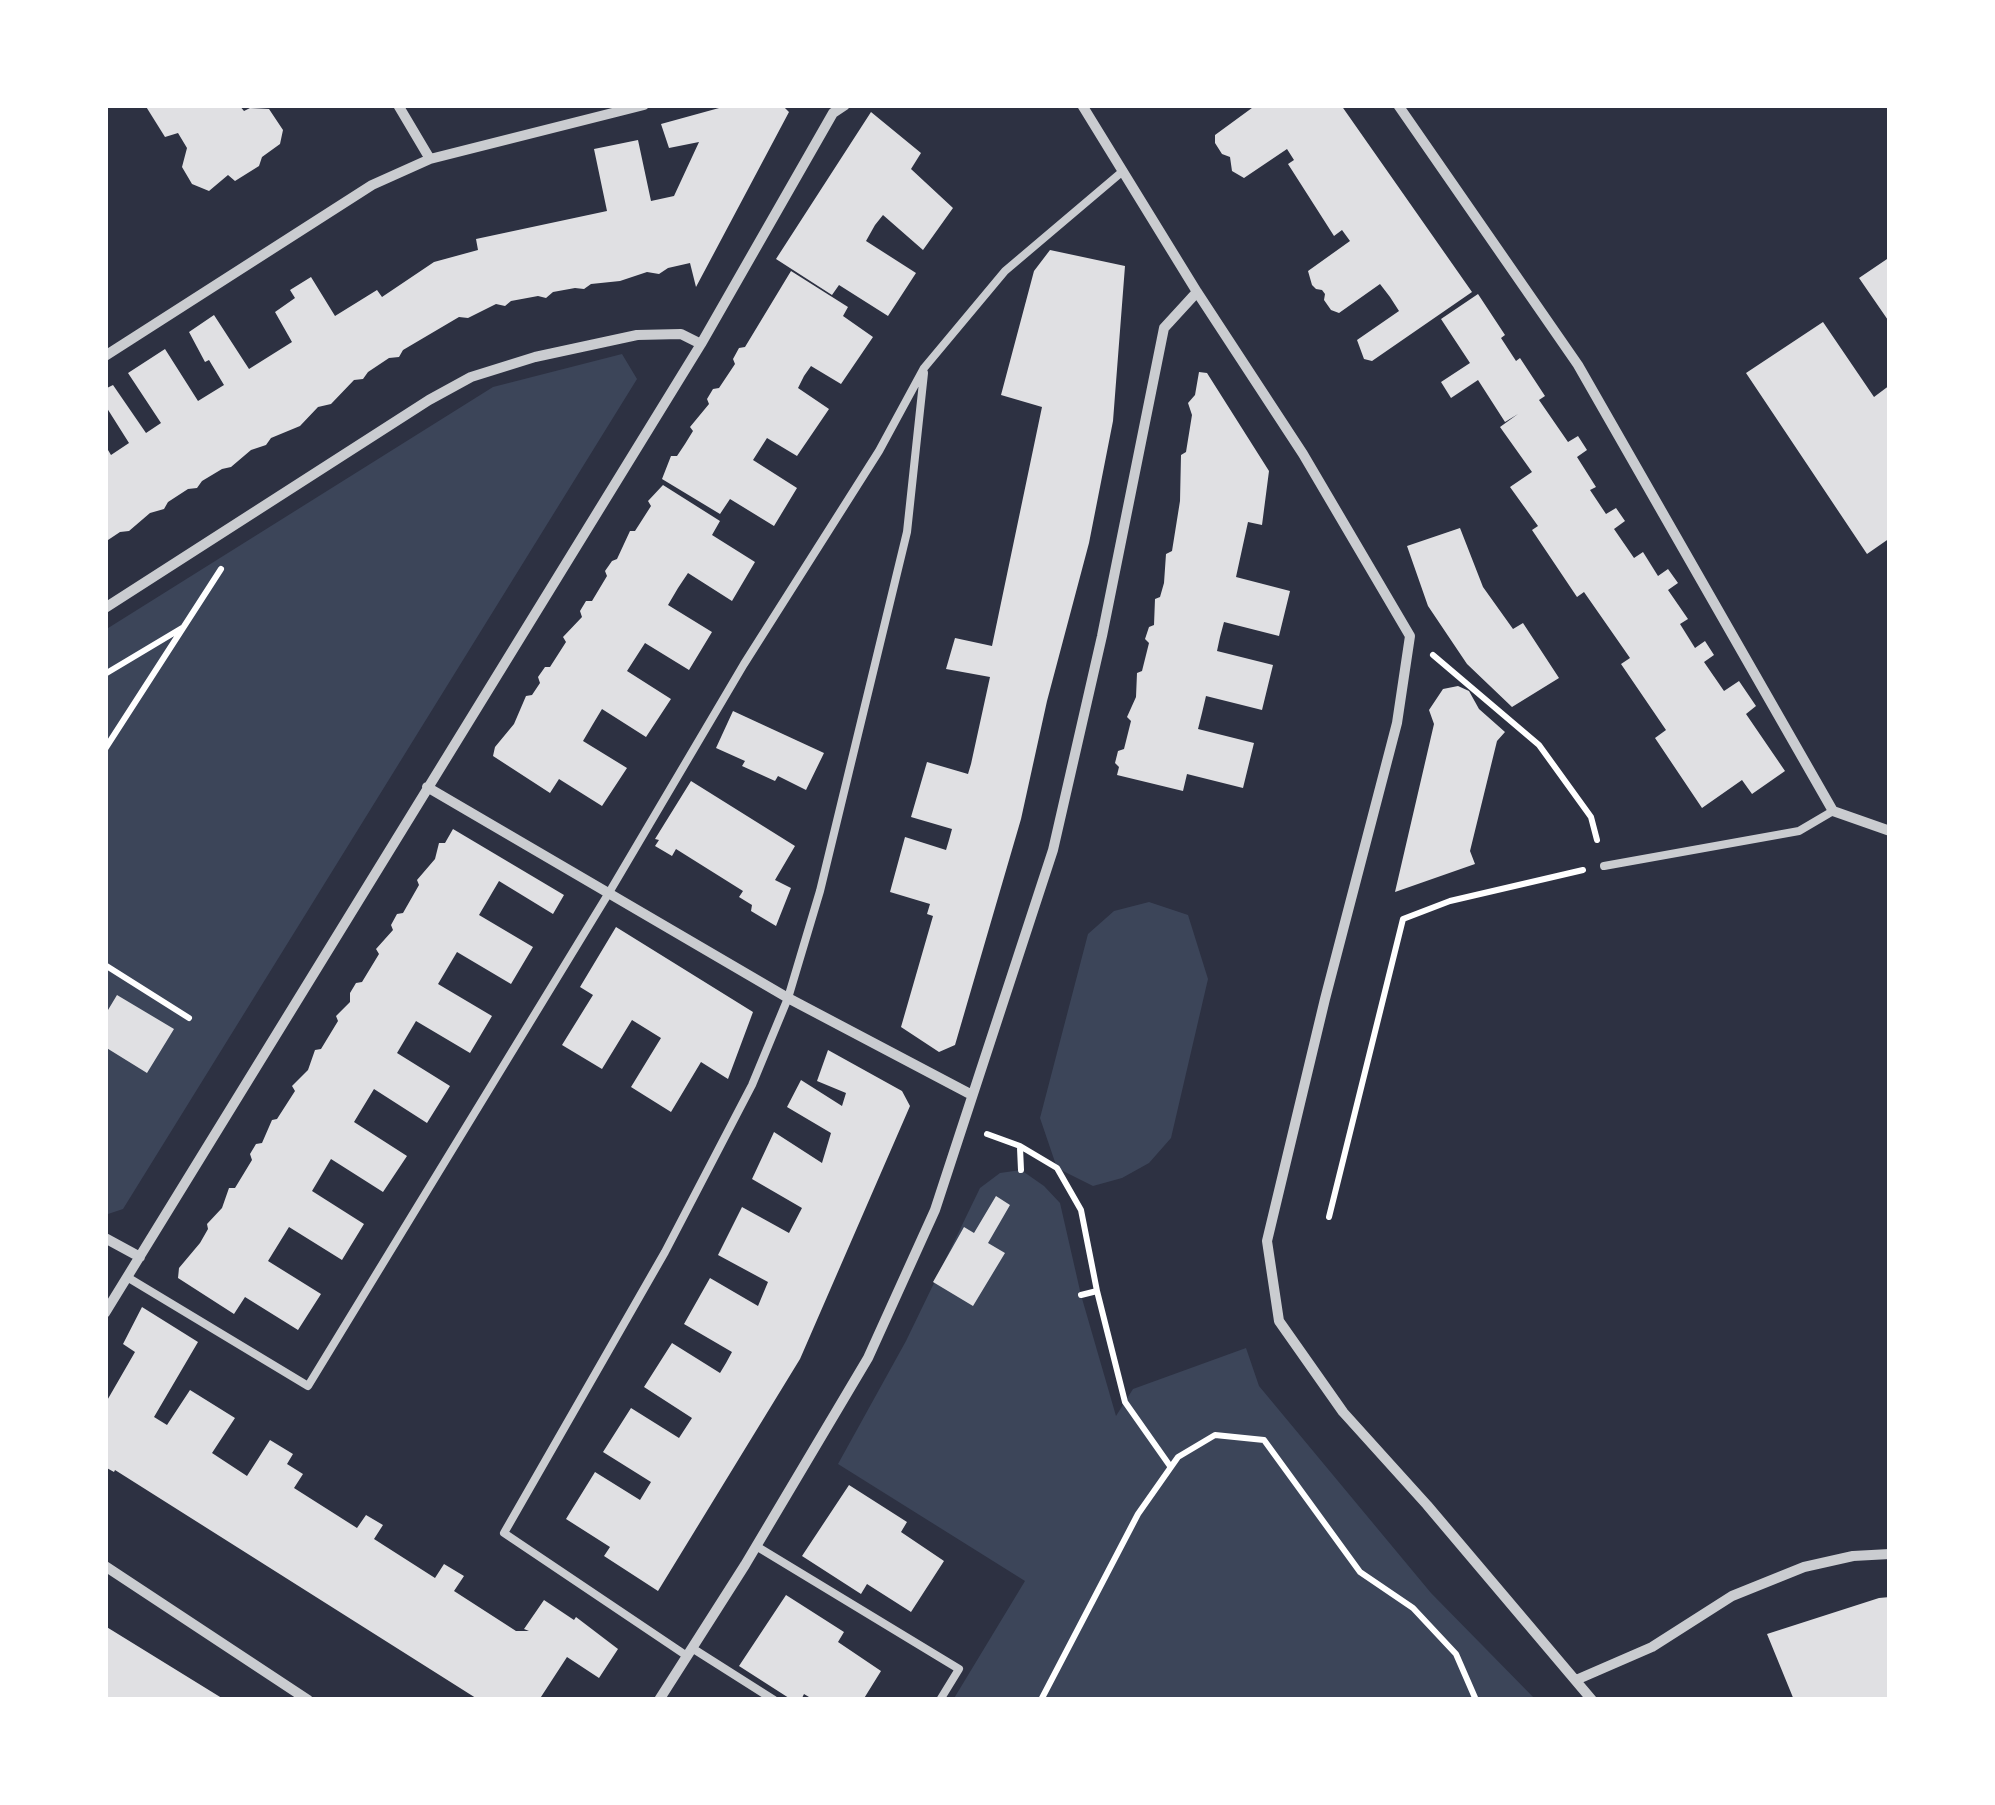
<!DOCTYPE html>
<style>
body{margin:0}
#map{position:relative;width:1995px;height:1805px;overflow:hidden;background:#2d3142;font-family:"Asap Condensed",sans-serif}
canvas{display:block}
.frame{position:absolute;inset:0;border:108px solid #fff;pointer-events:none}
</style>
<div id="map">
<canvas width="1995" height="1805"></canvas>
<div class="frame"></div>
</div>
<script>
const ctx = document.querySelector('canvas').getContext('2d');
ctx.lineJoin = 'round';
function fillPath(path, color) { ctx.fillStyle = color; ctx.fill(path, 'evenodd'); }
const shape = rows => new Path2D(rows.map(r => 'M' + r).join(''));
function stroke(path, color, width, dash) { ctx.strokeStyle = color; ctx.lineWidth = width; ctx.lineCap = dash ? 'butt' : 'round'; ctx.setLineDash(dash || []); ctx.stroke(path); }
fillPath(shape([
 [622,354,637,379,123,1209,105,1215,105,630,493,387],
 [1149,902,1188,915,1208,979,1171,1138,1149,1163,1122,1178,1093,1186,1057,1168,1040,1118,1088,934,1114,911],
 [1021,1170,1044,1186,1060,1203,1081,1295,1116,1416,1133,1389,1246,1348,1259,1386,1431,1593,1536,1700,953,1700,1025,1581,838,1464,906,1341,980,1188,1000,1173]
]), '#3c4559');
fillPath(shape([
 [145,105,239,105,244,111,250,108,269,109,283,130,280,144,262,157,259,166,235,181,228,175,209,191,192,184,182,167,187,148,178,133,165,137],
 [730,105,782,105,789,112,696,287,690,263,668,268,659,274,647,272,620,281,591,284,584,289,575,288,553,292,546,298,538,296,511,301,505,306,496,304,468,318,459,317,403,350,399,357,389,358,368,372,363,379,354,380,331,404,318,407,300,426,271,438,266,445,251,450,231,467,222,469,202,481,197,488,188,489,168,502,164,509,150,513,129,531,120,532,105,542,105,445,111,455,129,443,105,405,105,389,113,385,146,433,161,423,128,373,165,349,198,401,224,385,209,360,205,362,189,332,214,315,249,369,292,342,275,312,295,298,290,290,311,277,335,316,377,290,382,297,434,262,478,250,476,239,607,211,594,149,638,140,651,201,674,196,699,142,669,148,661,124],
 [1256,105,1341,105,1472,292,1372,361,1364,359,1357,340,1399,311,1390,297,1380,284,1339,313,1331,310,1324,300,1325,294,1322,290,1316,289,1312,285,1308,271,1350,241,1342,230,1334,236,1288,164,1294,160,1287,149,1244,178,1232,171,1230,157,1222,154,1215,143,1215,135],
 [871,112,921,153,911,169,953,208,923,250,883,215,875,225,866,241,916,273,888,316,839,285,832,295,776,259],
 [1050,250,1125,266,1113,421,1089,543,1047,701,1021,819,955,1045,939,1052,901,1027,933,916,927,914,930,904,890,892,905,837,946,850,949,840,952,829,911,817,927,762,968,774,971,764,990,677,946,669,955,638,992,646,1042,407,1001,395,1034,271],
 [1890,257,1890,323,1859,278],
 [791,271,848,307,843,316,873,337,841,384,811,366,804,376,798,388,829,409,797,456,767,438,753,460,797,488,774,526,730,499,720,514,662,479,671,456,677,456,685,444,693,431,690,427,709,404,707,399,713,389,719,388,735,364,733,359,739,348,745,347],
 [1478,294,1505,335,1501,338,1516,361,1520,358,1545,396,1539,400,1568,442,1578,436,1587,450,1577,457,1596,487,1590,490,1606,514,1616,508,1625,521,1614,529,1634,558,1643,552,1658,576,1668,569,1678,583,1668,590,1688,619,1680,624,1695,648,1705,641,1714,655,1704,662,1724,691,1739,681,1756,706,1746,714,1785,771,1752,794,1742,780,1702,808,1655,738,1666,730,1621,664,1630,658,1584,592,1577,597,1532,530,1538,526,1510,487,1532,472,1500,427,1518,414,1505,422,1478,380,1451,398,1441,382,1470,363,1441,319],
 [1823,322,1874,397,1890,385,1890,538,1867,554,1746,373],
 [1199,372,1207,373,1269,471,1262,525,1248,522,1236,577,1290,591,1279,636,1224,622,1220,637,1217,651,1273,665,1262,710,1206,696,1202,713,1198,729,1254,743,1243,788,1187,774,1183,791,1117,775,1119,767,1115,763,1118,751,1124,749,1131,721,1127,717,1136,697,1137,673,1142,671,1149,643,1145,639,1149,627,1154,625,1155,599,1160,597,1164,583,1166,554,1172,551,1180,501,1181,455,1186,452,1192,415,1188,403,1195,395],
 [663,485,720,521,712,535,755,562,732,601,688,573,678,588,668,605,712,632,689,670,645,643,627,671,671,699,646,737,602,709,593,724,583,741,627,768,602,806,559,779,550,793,493,756,495,747,514,724,526,696,532,695,540,683,538,677,545,667,550,667,566,642,563,637,582,617,580,611,586,601,592,601,607,576,605,571,612,561,617,559,630,531,635,531,651,506,648,501],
 [1460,528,1483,587,1513,629,1523,623,1559,678,1512,707,1467,664,1428,606,1407,546],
 [1458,686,1469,691,1479,709,1505,732,1497,741,1470,851,1475,864,1395,892,1434,724,1429,710,1443,689],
 [733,711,824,753,806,790,778,776,775,781,742,766,745,761,716,748],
 [691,781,795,846,775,880,791,888,776,926,751,911,752,905,739,897,743,891,676,849,672,856,655,846,659,840,655,839],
 [453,829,564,895,553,914,499,881,479,915,533,947,511,984,457,952,438,984,492,1016,470,1053,416,1021,397,1053,450,1086,427,1123,374,1089,354,1122,407,1156,383,1192,331,1159,312,1191,364,1224,342,1260,289,1227,268,1261,321,1294,298,1330,245,1297,234,1314,178,1278,179,1268,200,1243,208,1229,207,1224,222,1208,229,1188,235,1188,252,1160,250,1154,256,1144,262,1143,272,1120,277,1119,295,1091,292,1086,308,1070,315,1050,321,1049,338,1021,336,1016,350,1002,350,993,356,983,362,982,379,954,376,949,393,930,391,925,397,914,403,913,419,885,417,880,435,859,439,843,445,843],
 [616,927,753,1012,728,1079,701,1062,671,1112,631,1087,661,1038,632,1020,602,1069,562,1045,593,995,580,987],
 [117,995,174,1029,147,1073,105,1047,105,1015],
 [828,1050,902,1091,910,1106,800,1359,658,1591,604,1556,610,1547,566,1519,595,1472,640,1500,651,1482,603,1452,631,1408,679,1438,692,1418,644,1387,672,1343,720,1373,726,1363,732,1352,684,1324,710,1278,758,1306,768,1282,718,1255,742,1207,789,1233,802,1208,752,1179,774,1132,822,1163,831,1133,787,1107,801,1080,842,1106,846,1093,817,1081],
 [996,1196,1010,1205,988,1243,1005,1253,973,1306,933,1282,964,1227,974,1233],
 [142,1307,198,1342,154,1417,167,1425,190,1390,235,1418,212,1453,247,1476,270,1440,293,1454,287,1464,303,1474,294,1488,357,1528,366,1515,383,1525,374,1539,435,1578,444,1564,464,1576,454,1591,516,1631,529,1631,524,1629,544,1600,574,1620,576,1617,618,1649,599,1678,567,1657,539,1700,479,1700,115,1470,114,1472,105,1467,105,1404,135,1352,123,1344],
 [849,1485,907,1522,901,1532,944,1561,911,1612,867,1584,861,1594,802,1556],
 [786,1595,844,1632,838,1642,881,1671,863,1700,814,1700,804,1694,801,1700,792,1700,739,1666],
 [1890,1597,1890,1700,1794,1700,1767,1634,1879,1598],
 [105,1626,225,1700,105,1700]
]), '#e0e0e3');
stroke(shape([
 [1433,655,1539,745,1591,817,1597,840],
 [105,674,182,628],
 [105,749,221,569],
 [105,965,189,1018],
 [987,1134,1020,1146,1057,1168,1081,1210,1097,1291,1125,1402,1170,1466],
 [1020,1148,1021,1170],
 [1329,1217,1403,919,1450,901,1583,870],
 [1081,1295,1097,1291],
 [1041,1700,1138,1514,1178,1457,1215,1435,1264,1440,1360,1572,1413,1608,1456,1654,1476,1700]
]), '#fff', 6);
stroke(shape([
 [1604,866,1799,831,1833,811],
 [127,1277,308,1386,610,891,744,664,879,451,924,368,1005,271,1123,171],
 [756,1546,959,1669,940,1700],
 [692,1648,774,1700],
 [687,1656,504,1533,665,1252,752,1085,788,998,820,891,907,532,924,373]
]), '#caccd0', 8);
stroke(shape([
 [398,105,430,159],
 [1082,105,1197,292,1303,454,1410,636,1397,723,1325,999,1267,1241,1279,1321,1343,1412,1427,1505,1592,1700],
 [1398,105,1578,365,1833,811,1890,831],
 [105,356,372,185,430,159,644,105],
 [105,608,429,400,471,377,535,357,637,335,681,334,701,344],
 [427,787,788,998,972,1095],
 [105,1238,140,1257],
 [105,1313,701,344,833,113,845,105],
 [105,1566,308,1700],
 [1576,1680,1652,1647,1732,1596,1804,1567,1853,1556,1890,1554],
 [659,1700,745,1565,868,1358,935,1210,1053,850,1102,636,1164,328,1197,292]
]), '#caccd0', 10);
</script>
